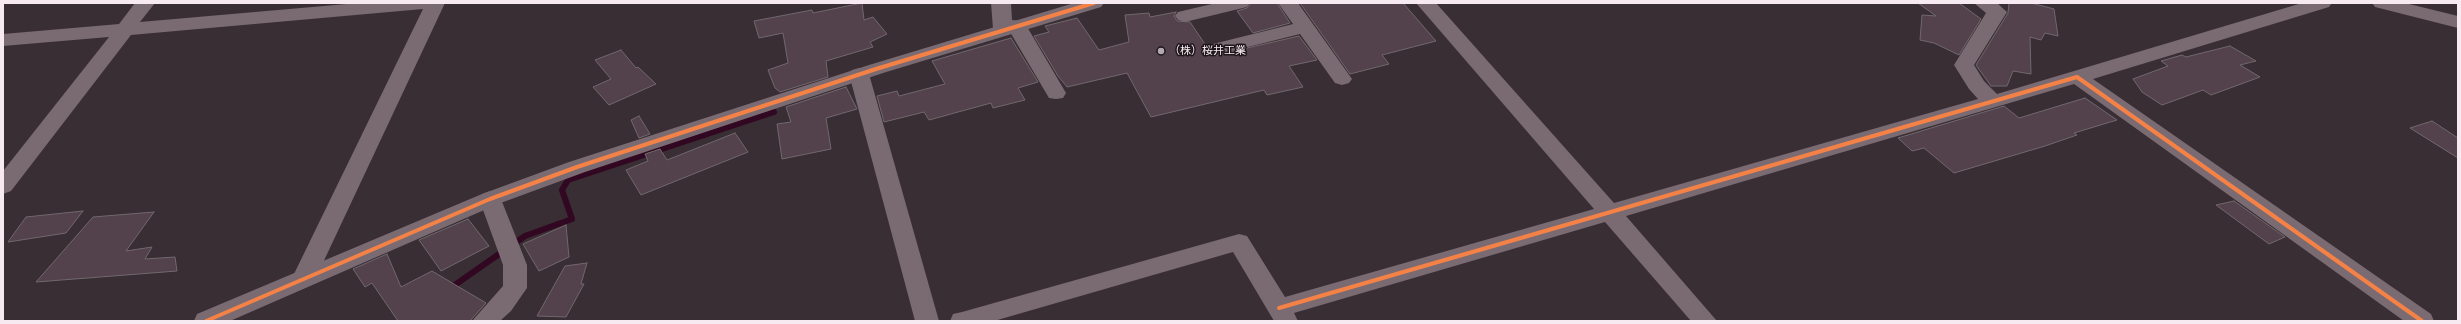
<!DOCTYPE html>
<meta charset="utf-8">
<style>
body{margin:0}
#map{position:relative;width:2461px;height:324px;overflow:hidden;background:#382e33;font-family:"Nunito Sans",sans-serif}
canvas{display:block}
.frame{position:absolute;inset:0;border:4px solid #f7ebf1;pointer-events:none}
</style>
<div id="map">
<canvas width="2461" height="324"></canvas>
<div class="frame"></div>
</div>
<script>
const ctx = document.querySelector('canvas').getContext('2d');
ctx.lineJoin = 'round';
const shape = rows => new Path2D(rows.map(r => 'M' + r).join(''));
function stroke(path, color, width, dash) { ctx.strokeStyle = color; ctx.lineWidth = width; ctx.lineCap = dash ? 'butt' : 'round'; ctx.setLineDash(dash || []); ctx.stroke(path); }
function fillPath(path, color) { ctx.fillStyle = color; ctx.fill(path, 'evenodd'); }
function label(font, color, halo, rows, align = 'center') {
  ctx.font = font + ' "Nunito Sans","Noto Sans JP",sans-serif'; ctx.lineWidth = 3; ctx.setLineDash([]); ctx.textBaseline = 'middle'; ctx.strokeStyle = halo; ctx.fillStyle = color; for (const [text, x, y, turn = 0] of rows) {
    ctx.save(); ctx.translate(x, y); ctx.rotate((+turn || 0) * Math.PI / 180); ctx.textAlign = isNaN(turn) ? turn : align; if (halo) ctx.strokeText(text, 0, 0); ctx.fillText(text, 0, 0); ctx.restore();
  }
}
stroke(shape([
 [449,289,525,236,572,219,562,190,568,180,774,112]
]), '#310721', 6);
const building = shape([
 [862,3,864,20,873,17,887,34,870,42,873,47,826,61,828,77,780,92,775,88,768,70,788,63,783,33,759,38,754,21,812,10,813,13,862,3],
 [1251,3,1277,3,1290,23,1253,33,1237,11,1247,8,1251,3],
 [1300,3,1403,3,1436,41,1382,55,1389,64,1350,74,1300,3],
 [1918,3,1959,3,1981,19,1959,55,1934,43,1920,40,1922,15,1936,16,1918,3],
 [2009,3,2031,3,2054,9,2058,36,2045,33,2041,40,2030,37,2031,74,2013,71,2007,86,1991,86,1976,65,2008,13,2009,3],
 [1176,12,1174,16,1177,21,1190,22,1213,56,1299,36,1317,60,1289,66,1303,87,1267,95,1264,90,1151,117,1127,73,1067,87,1058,76,1034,36,1049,32,1045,26,1077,18,1099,50,1129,42,1125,15,1149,13,1150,17,1176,12],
 [1011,38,1038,82,1018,88,1025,100,993,108,991,103,929,120,924,112,884,122,877,96,897,91,899,96,945,84,932,61,1011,38],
 [2230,46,2256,61,2240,65,2260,77,2211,95,2203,90,2162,105,2142,92,2133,79,2168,66,2161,61,2182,55,2186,57,2230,46],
 [621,50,636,68,638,67,656,84,609,105,593,87,611,79,595,60,621,50],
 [846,87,857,109,826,118,831,149,782,159,777,124,791,122,786,107,846,87],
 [2085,98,2117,120,2074,133,2077,135,2045,146,1954,173,1924,148,1912,151,1898,138,2004,106,2019,118,2085,98],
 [639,116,650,134,639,138,631,120,639,116],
 [2432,121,2458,138,2458,158,2410,128,2432,121],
 [735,133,748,152,641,195,626,170,648,161,645,154,660,149,667,160,735,133],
 [2234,201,2285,237,2269,244,2216,205,2234,201],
 [83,211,66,233,8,242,26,217,83,211],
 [154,212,126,251,152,247,145,259,175,257,177,271,36,282,93,217,154,212],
 [468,219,489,246,441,271,419,240,468,219],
 [566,225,569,257,539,271,523,244,566,225],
 [387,254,401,287,432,271,486,303,470,321,398,321,372,283,365,287,353,269,387,254],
 [587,263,581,284,584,284,566,317,537,316,565,266,587,263]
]);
fillPath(building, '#53424b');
stroke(building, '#71686d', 1);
fillPath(shape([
 [135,3,155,3,140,22,358,3,445,3,313,284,304,287,295,284,292,278,423,9,131,35,11,191,3,194,3,171,109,37,3,46,3,34,119,24,135,3],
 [991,3,1011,3,1012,20,1023,21,1026,25,1066,93,1063,98,1056,99,1049,98,1010,32,1003,35,996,33,993,29,991,3],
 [1216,3,1250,3,1247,7,1185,22,1178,20,1175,16,1178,12,1216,3],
 [1278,3,1298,3,1352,79,1349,83,1342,85,1335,83,1300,34,1220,54,1213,52,1210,48,1213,44,1293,24,1278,3],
 [1416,3,1436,3,1614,203,1978,99,1969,89,1954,65,1986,13,1974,3,1997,3,2007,12,1974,65,1984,81,1997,94,2302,3,2332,3,2329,7,2093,79,2431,314,2434,321,2404,321,2074,84,1626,216,1717,321,1691,321,1605,222,1294,313,1298,321,1274,321,1233,252,994,321,950,321,953,314,962,312,1239,234,1247,236,1285,297,1594,209,1416,3],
 [2372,3,2405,3,2458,16,2458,28,2375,7,2372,3],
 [859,68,866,70,869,74,939,321,915,321,849,74,852,70,859,68],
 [490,191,498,194,501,199,527,265,527,288,511,311,500,321,472,321,503,286,503,265,479,199,482,194,490,191]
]), '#7a6a72');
fillPath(shape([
 [1074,3,1104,3,1101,7,883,73,585,172,498,204,230,321,194,321,197,314,482,194,569,162,869,65,1074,3]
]), '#7a6a72');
stroke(shape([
 [1279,308,2077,77,2422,321],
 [206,321,490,199,577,167,876,69,1094,3]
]), '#f48246', 4);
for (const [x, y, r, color] of [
 [1161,51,4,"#b4a9ae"]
]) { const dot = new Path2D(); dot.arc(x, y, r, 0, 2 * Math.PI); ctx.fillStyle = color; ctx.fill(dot); stroke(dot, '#1e161a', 1.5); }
label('11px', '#f7ebf1', '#1e161a', [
 ["（株）桜井工業",1169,51]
], 'left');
</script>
